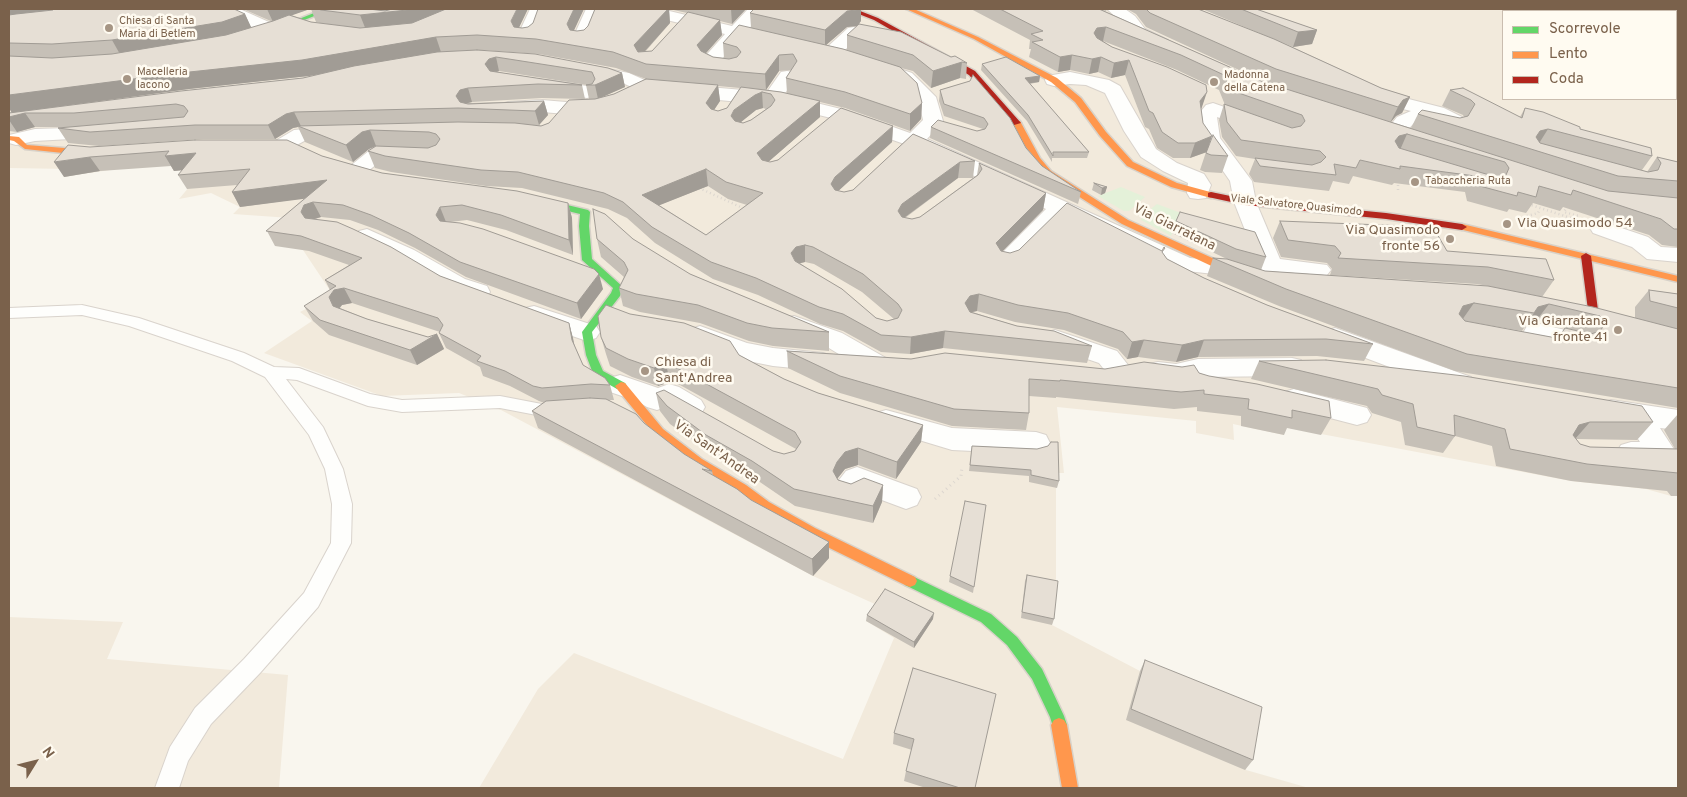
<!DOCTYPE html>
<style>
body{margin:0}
#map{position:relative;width:1687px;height:797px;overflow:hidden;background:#f9f6ee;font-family:Overpass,sans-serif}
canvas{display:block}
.frame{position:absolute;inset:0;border:10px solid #7a614b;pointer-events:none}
.legend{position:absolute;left:1502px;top:10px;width:175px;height:90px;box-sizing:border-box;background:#fffbf1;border:1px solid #cabdaf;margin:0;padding:6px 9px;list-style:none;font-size:15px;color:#7a614b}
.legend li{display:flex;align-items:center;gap:10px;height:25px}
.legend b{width:25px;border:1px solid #cabdaf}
.north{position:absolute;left:10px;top:737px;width:50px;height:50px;-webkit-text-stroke:4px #fffbf1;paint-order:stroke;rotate:54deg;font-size:14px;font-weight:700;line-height:20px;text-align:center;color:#7a614b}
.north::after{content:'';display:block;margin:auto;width:18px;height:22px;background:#7a614b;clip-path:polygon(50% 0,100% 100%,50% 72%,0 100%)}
</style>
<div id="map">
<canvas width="1687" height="797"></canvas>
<div class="frame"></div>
<ul class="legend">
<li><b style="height:6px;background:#63d668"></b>Scorrevole</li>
<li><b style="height:6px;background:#ff974d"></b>Lento</li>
<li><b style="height:6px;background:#b3261e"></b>Coda</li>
</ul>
<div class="north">N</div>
</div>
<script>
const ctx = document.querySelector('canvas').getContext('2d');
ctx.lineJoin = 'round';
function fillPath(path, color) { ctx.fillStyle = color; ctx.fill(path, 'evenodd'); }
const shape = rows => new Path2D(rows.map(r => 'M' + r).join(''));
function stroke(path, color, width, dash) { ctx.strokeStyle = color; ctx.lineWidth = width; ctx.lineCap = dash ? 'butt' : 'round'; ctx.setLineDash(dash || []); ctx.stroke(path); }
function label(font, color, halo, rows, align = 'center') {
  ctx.font = font + ' Overpass,sans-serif'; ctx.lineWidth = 5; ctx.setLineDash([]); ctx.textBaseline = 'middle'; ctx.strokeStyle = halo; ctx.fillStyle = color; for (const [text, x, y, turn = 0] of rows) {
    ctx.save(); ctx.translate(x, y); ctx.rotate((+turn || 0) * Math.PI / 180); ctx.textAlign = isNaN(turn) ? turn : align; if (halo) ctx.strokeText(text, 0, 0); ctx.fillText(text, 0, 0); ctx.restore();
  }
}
fillPath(shape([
 [9,9,1678,9,1678,496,1671,496,1646,489,1571,481,1284,427,1284,435,1233,424,1234,440,1196,433,1196,421,1057,407,1064,473,1056,473,1056,587,1052,625,1140,671,1254,718,1246,770,1309,788,479,788,538,689,574,653,843,759,894,638,866,621,877,605,813,576,501,410,459,393,382,396,264,353,312,321,300,312,333,295,303,250,305,219,233,214,240,207,211,193,179,199,195,180,196,169,174,171,171,166,136,166,90,173,67,173,69,169,9,168],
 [1503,11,1676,11,1676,99,1503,99],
 [9,617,123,622,107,659,288,675,279,788,9,788]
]), '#f2eadc');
fillPath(shape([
 [1121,187,1145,197,1129,211,1124,211,1098,196],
 [1157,204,1181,213,1171,236,1141,220,1143,215]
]), '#e4f1d9');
const lane = shape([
 [82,305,139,318,244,353,274,367,299,368,370,394,402,400,500,396,547,405,557,404,563,405,566,410,563,415,547,417,500,408,402,412,368,406,297,380,286,379,323,427,343,469,352,504,351,543,318,607,260,673,211,724,188,761,179,788,155,788,170,747,195,708,244,659,304,593,331,543,332,504,325,469,309,435,265,377,232,361,129,326,82,315,9,318,9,308,82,305]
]);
const street = shape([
 [209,9,242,10,280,27,283,31,280,35,274,36,268,35,231,17,211,12,209,9],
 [530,9,546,9,535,37,532,41,526,42,520,41,517,37,530,9],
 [586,9,602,9,590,40,587,44,581,45,575,44,572,40,586,9],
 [615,9,661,9,732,26,748,9,765,9,748,30,775,36,778,40,775,44,769,45,740,38,721,60,737,64,740,68,737,72,731,73,721,72,704,65,701,61,725,34,650,16,623,14,617,12,615,9],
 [1107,9,1125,9,1135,16,1145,29,1168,40,1171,44,1168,48,1162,49,1133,37,1123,24,1107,9],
 [854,27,885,34,888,38,885,42,879,43,858,38,836,58,830,59,824,58,821,54,824,50,848,28,854,27],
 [587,65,629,73,649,82,767,92,781,72,787,71,793,72,796,76,784,95,845,110,910,133,923,120,918,98,900,81,879,74,876,70,879,66,885,65,891,66,912,73,936,97,943,121,927,139,1190,258,1223,261,1231,263,1235,268,1231,273,1223,275,1178,270,1063,217,1015,266,1007,268,999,266,995,261,999,256,1046,209,907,145,831,118,782,106,645,93,618,81,581,74,578,70,581,66,587,65],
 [1070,72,1109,80,1120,86,1156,149,1177,163,1204,174,1211,185,1206,198,1198,199,1190,198,1187,193,1188,183,1163,171,1141,157,1124,131,1105,93,1086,85,1070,84,1054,86,1047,84,1045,80,1047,76,1070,72],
 [546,80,587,86,594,88,596,92,594,96,587,98,539,90,537,86,539,82,546,80],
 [1370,86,1389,94,1444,108,1462,117,1465,121,1459,130,1452,132,1414,123,1402,136,1395,138,1388,136,1385,132,1397,117,1411,111,1375,102,1363,96,1361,92,1363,88,1370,86],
 [542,100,566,102,573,104,576,108,573,112,566,114,542,112,508,114,501,112,498,108,501,104,508,102,542,100],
 [1213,103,1264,121,1267,125,1264,129,1257,131,1217,117,1220,138,1252,181,1256,202,1280,259,1327,265,1331,270,1327,275,1319,277,1271,273,1263,271,1259,266,1234,202,1230,181,1200,138,1197,116,1206,105,1213,103],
 [338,126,345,128,348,132,345,136,306,140,286,151,279,153,272,151,269,147,272,143,294,130,338,126],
 [99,127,106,129,109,133,106,137,35,141,16,145,9,143,9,135,35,129,99,127],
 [377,148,406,149,413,151,416,155,413,159,406,161,382,160,363,175,356,177,349,175,345,171,349,167,370,150,377,148],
 [1601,221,1648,237,1661,247,1678,248,1678,262,1647,259,1632,247,1593,233,1590,228,1593,223,1601,221],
 [367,229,414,250,465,279,487,286,490,292,487,298,478,300,447,289,398,260,359,241,356,236,359,231,367,229],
 [534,306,596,326,600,332,596,338,587,341,525,320,521,314,525,308,534,306],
 [794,316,842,333,886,358,890,365,886,372,877,374,868,372,824,345,801,338,785,330,781,324,785,318,794,316],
 [1536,323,1586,335,1590,341,1586,347,1577,350,1551,344,1547,350,1538,353,1502,345,1498,339,1502,333,1511,330,1523,333,1527,326,1536,323],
 [700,326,747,343,773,348,823,353,832,356,836,362,832,368,823,371,773,366,743,360,691,341,687,335,691,329,700,326],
 [1335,328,1471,377,1475,384,1471,391,1461,394,1326,343,1322,337,1326,331,1335,328],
 [1055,330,1117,351,1132,370,1128,377,1119,379,1110,377,1099,363,1046,345,1042,339,1046,333,1055,330],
 [1292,358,1301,360,1305,367,1301,374,1292,376,1198,377,1176,382,1149,378,1145,371,1149,364,1158,362,1176,364,1198,359,1292,358],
 [620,375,658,388,669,384,679,387,701,400,705,407,701,414,691,417,681,414,668,406,657,410,647,407,637,401,610,392,606,385,610,378,620,375],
 [1294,389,1367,408,1371,415,1367,422,1357,425,1284,406,1280,399,1284,392,1294,389],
 [1611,400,1678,410,1678,430,1660,428,1677,454,1672,462,1662,465,1631,464,1621,461,1616,453,1621,445,1631,442,1640,442,1628,423,1601,417,1597,410,1601,403,1611,400],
 [886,410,952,428,1036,432,1046,435,1050,443,1046,451,1036,454,952,450,876,427,872,420,876,413,886,410],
 [857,467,917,489,921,497,917,505,906,509,863,493,861,496,850,500,839,496,835,488,839,480,846,471,857,467]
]);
const fast = shape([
 [324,9,332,9,269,34,264,33,324,9],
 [534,197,588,210,590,212,589,226,592,259,623,287,620,296,592,332,596,355,603,371,625,383,627,386,625,389,617,389,594,376,586,355,582,332,611,293,613,288,582,260,579,226,580,214,531,202,531,198,534,197],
 [910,575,991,614,1017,637,1042,669,1064,716,1067,725,1064,730,1059,732,1054,730,1050,717,1032,679,1007,645,981,622,905,585,903,581,905,577,910,575]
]);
const slow = shape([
 [906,9,914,9,978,37,1057,78,1081,98,1106,132,1133,162,1177,183,1214,193,1215,195,1211,198,1171,187,1127,166,1100,136,1075,102,1051,82,974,39,906,9],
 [1014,121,1020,121,1040,158,1051,171,1128,220,1250,275,1245,278,1220,270,1122,224,1045,175,1032,159,1013,123,1014,121],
 [9,136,19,137,27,145,101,151,105,154,101,157,25,149,14,141,9,140,9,136],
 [1462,224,1678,276,1678,282,1459,229,1459,225,1462,224],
 [621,382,625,383,663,429,702,459,746,485,769,502,815,528,915,577,917,581,915,585,910,587,905,585,805,536,761,510,738,491,694,465,655,435,617,389,615,386,621,382],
 [1059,718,1064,720,1067,725,1078,788,1062,788,1051,725,1054,720,1059,718]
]);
const jam = shape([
 [846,9,855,9,878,18,975,71,1021,123,1014,125,969,75,874,20,846,9],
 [1211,192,1245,199,1386,213,1462,224,1467,227,1462,230,1386,219,1245,205,1208,197,1208,193,1211,192],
 [1586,253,1591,256,1599,318,1594,321,1589,318,1581,256,1586,253]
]);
stroke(lane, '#d9d3cc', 2);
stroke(street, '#d9d3cc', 2);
stroke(fast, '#d8d2c9', 3);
stroke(slow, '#d8d2c9', 3);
stroke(jam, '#d8d2c9', 3);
stroke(shape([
 [1398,181,1398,193],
 [699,188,745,209],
 [1528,204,1577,220],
 [1567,206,1564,212,1579,216],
 [1527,216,1538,213,1540,209]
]), '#dcd6cf', 2.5, [1, 3]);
stroke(shape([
 [935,499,961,476,962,467]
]), '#dcd6cf', 3, [1, 4]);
fillPath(lane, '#fefefc');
fillPath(street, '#fefefc');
fillPath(fast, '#63d668');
fillPath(slow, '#ff974d');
fillPath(jam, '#b3261e');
fillPath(shape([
 [9,9,245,14,251,28,273,22,243,9,310,9,291,15,311,22,324,24,316,22,311,9,390,9,388,10,522,28,577,31,584,30,588,26,595,9,746,9,732,24,720,21,722,35,706,53,713,57,724,58,723,43,751,27,750,13,861,21,857,26,847,27,826,45,847,50,847,35,951,57,967,63,966,79,960,78,931,88,913,71,901,68,922,103,921,119,910,131,845,108,820,102,820,117,768,162,770,162,893,126,892,142,838,191,844,192,853,190,913,134,975,161,973,178,958,178,905,218,912,219,920,217,977,175,979,163,1046,193,1043,210,1002,251,1010,253,1163,254,1167,259,1204,278,1267,305,1373,344,1364,361,1317,356,1198,357,1176,362,1138,357,1127,359,1118,349,1064,330,1015,322,977,311,972,312,1017,326,1092,346,1087,363,943,348,910,354,881,352,843,331,820,324,758,295,713,279,655,243,627,218,608,209,522,188,486,186,391,172,375,168,368,151,374,147,369,149,353,162,305,142,298,127,293,128,275,139,203,139,99,146,68,143,58,128,72,127,35,127,17,132,9,131,9,113,303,78,317,75,189,89,12,113,9,108],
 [669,9,687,13,652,51,645,52,670,23],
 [481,50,539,54,616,68,646,79,614,94,602,97,625,87,622,73],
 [791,70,786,78,787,93,766,90,779,71],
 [499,71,587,85,586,85,589,99,585,99,582,85,497,72],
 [718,86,740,88,727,108,718,111,714,110,720,101],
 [542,98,582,99,549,123,541,126,539,125,548,115,544,101,467,103,472,102],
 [763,108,766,109,751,120,743,123,741,122,756,110],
 [708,186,728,199,747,205,706,235,659,205],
 [805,262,814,264,862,292,894,319,887,321,876,318,800,263],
 [971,9,1107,9,1106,11,1102,10,1261,81,1267,83,1146,27,1136,14,1127,9,1198,9,1266,36,1202,9,1256,9,1317,30,1312,44,1293,47,1279,41,1381,88,1410,97,1402,113,1396,116,1391,122,1411,128,1418,114,1460,118,1464,117,1463,115,1442,106,1450,90,1520,117,1525,108,1652,156,1642,170,1647,172,1657,157,1678,162,1678,247,1662,245,1649,235,1563,207,1560,211,1533,203,1526,213,1509,209,1507,212,1467,201,1465,192,1394,183,1392,185,1353,176,1349,184,1333,181,1329,191,1254,182,1249,174,1255,159,1236,156,1222,137,1219,120,1224,104,1225,105,1219,90,1177,70,1103,41,1202,107,1201,109,1203,123,1209,145,1228,156,1222,173,1205,172,1200,170,1206,152,1190,158,1173,158,1157,148,1149,129,1145,127,1125,75,1111,78,1098,72,1089,74,1070,70,1058,72,1029,57,1031,49,1029,49,1030,40],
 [1637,9,1678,9,1678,31,1676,30,1676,11,1640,11],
 [982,64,1040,76,1039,82,1030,84,1089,152,1087,158,1052,158,1052,162,1027,121,981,70],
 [970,81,1042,166,1081,192,1078,204,930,138,931,127,977,131,983,129,944,116,939,101,940,90],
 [90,147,322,156,382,173,568,203,572,218,573,255,506,230,467,220,450,222,603,289,581,319,466,277,415,248,378,230,350,220,321,217,315,219,440,276,569,323,575,347,583,365,610,385,614,400,609,400,644,423,684,454,712,471,713,475,751,500,829,542,829,558,813,576,538,428,532,411,544,403,539,401,510,386,483,376,480,367,446,348,439,333,440,332,352,303,342,305,340,308,367,319,428,337,437,334,444,349,417,365,329,335,313,321,304,306,330,290,325,280,349,265,309,251,275,246,267,231,305,198,240,207,232,192,237,185,187,189,178,175,182,170,174,171,171,166,100,171,64,177],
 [1094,183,1107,187,1105,193,1101,195,1092,190],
 [1176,221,1266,257,1261,270,1265,271,1488,286,1477,284,1330,275,1332,269,1327,263,1281,257,1273,238,1280,221,1447,251,1554,280,1542,297,1635,318,1635,307,1649,290,1678,294,1678,408,1455,371,1279,306,1207,276,1213,258,1229,260,1172,233],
 [1464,321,1522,331,1526,325,1536,321,1583,332,1551,337],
 [597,239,690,274,829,332,829,351,773,346,749,341,700,323,640,312,623,306,619,288,624,277,601,257],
 [601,337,739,355,784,379,818,393,923,425,921,442,896,479,858,465,845,469,837,479,838,480,851,484,883,485,882,502,873,523,795,506,754,478,709,452,670,424,660,411,656,393,773,451,784,454,795,451,796,449,680,385,670,382,658,386,632,377,610,366,606,354],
 [787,351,911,359,1105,369,1199,373,1331,418,1321,435,1287,428,1284,435,1241,426,1241,416,1197,411,1197,407,1174,409,1056,397,1056,398,1029,396,1029,413,1026,430,952,426,840,393,788,368],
 [1259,361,1653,422,1637,440,1576,439,1580,444,1590,447,1675,449,1664,430,1678,414,1678,496,1671,496,1667,491,1571,481,1496,466,1492,446,1455,436,1443,453,1405,445,1401,422,1372,413,1367,406,1251,379],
 [972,446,1037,449,1059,481,1057,488,1029,482,1029,476,969,471],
 [986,505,973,593,949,582,950,576],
 [1027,575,1054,619,1052,625,1021,618,1025,581],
 [867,615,933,619,914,648,866,621],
 [1145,660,1253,760,1245,770,1126,720,1140,671],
 [913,668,975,788,926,788,904,781,906,771,912,750,893,744,894,733]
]), '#c6c0b7');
fillPath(shape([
 [9,9,55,9,9,19],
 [267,9,310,9,273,22],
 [410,9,459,9,412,25,366,30,360,15],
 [517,9,528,9,515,36,511,21],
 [574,9,584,9,570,39,567,24],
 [668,9,669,9,670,23,636,61,634,45],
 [731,9,746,9,732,24],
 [859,9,861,9,861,21,857,26,847,27,825,46,825,30,847,11],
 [245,14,252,29,230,37,121,56,112,40],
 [720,20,722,35,699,61,697,45],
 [1106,27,1103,41,1094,43,1094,33,1097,28],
 [1317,30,1312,44,1293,47,1298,32],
 [436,37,441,52,309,76,189,89,12,113,9,108,9,95],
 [779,55,779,71,766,90,765,74],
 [1072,55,1070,70,1058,72,1060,57],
 [496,57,499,71,493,73,490,78,485,64,489,59],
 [1101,57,1098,72,1089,74,1092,59],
 [1129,60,1125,75,1111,78,1114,63],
 [962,62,960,78,931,88,933,71],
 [622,73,625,87,598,99,595,85],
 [1040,76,1039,82,1024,84,1025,78],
 [718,85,720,101,708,119,706,103],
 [468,88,472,102,464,104,462,108,456,96,460,90],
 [762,92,763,108,756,110,736,126,731,116,734,110,755,95],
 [1207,92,1202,107,1195,116,1200,101],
 [1410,97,1402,113,1396,116,1390,123,1398,107,1403,100],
 [544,101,548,115,539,125,535,111],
 [820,101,820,117,759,170,757,153],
 [922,103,921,119,910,131,910,114],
 [294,112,301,126,298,126,298,127,293,128,275,139,268,125,286,114],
 [25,113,35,127,17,132,9,120,9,117],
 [893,126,892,142,835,194,831,184,835,177],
 [1548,129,1538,145,1536,137,1540,131],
 [370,130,376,146,369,149,353,162,346,145,362,132],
 [1407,134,1400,150,1395,141,1399,136],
 [1212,136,1207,152,1190,158,1195,143],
 [196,153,205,168,174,171,165,156],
 [90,157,100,171,64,177,54,162],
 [960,162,958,178,901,220,898,211,902,204],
 [706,169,708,186,645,211,642,195],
 [327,180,334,195,240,207,232,192],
 [1107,187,1105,193,1101,195,1102,188],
 [1046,193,1043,210,994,260,996,243],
 [313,202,321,217,311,220,308,227,301,212,304,205],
 [568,203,572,218,573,255,569,240],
 [440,207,446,222,441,230,436,215],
 [805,245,805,262,797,264,791,253,796,247],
 [599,274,603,289,581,319,577,303],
 [344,288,352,303,342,305,336,312,329,297,334,290],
 [979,294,977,311,968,313,965,303,970,296],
 [1474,303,1462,320,1452,324,1463,306],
 [1549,304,1536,321,1526,325,1538,307],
 [569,323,573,338,576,356,572,340],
 [945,331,943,348,910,354,911,337],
 [437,334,444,349,417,365,410,350],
 [1144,340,1138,357,1127,359,1132,342],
 [1204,340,1198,357,1176,362,1182,345],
 [666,364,670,382,658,386,654,368],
 [1590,422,1575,439,1564,442,1579,425],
 [923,425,921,442,896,479,897,462],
 [858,448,858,465,845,469,837,479,833,471,837,462,845,452],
 [883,485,882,502,873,523,873,506],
 [829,542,829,558,813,576,812,559],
 [934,613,933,619,914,648,914,642]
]), '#a19c95');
const building = shape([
 [54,9,234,9,245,14,222,22,112,40,52,44,9,43,9,15,16,14,53,10,54,9],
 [318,9,369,9,385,11,392,9,410,9,407,10,360,15,321,10,318,9],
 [446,9,517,9,511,21,514,27,522,28,528,27,533,23,538,9,574,9,567,24,570,30,577,31,584,30,588,26,595,9,668,9,634,45,638,52,652,51,688,12,720,20,697,45,701,51,713,57,729,59,737,57,741,52,737,47,723,43,739,25,843,49,900,67,917,83,922,103,910,114,845,92,786,78,797,61,793,54,779,55,765,74,646,64,613,52,536,39,477,35,436,37,302,60,180,73,9,95,9,56,52,58,112,54,226,35,273,21,289,15,311,22,360,28,412,23,446,9],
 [754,9,859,9,857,10,847,11,825,30,750,13,754,9],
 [1000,9,1099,9,1261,81,1608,191,1678,198,1678,229,1674,229,1661,219,1573,190,1571,195,1539,186,1536,197,1518,192,1517,196,1476,185,1475,176,1400,166,1400,169,1360,160,1356,168,1334,164,1336,175,1260,166,1255,158,1312,165,1321,162,1326,157,1320,151,1241,140,1227,122,1224,104,1292,128,1301,126,1305,121,1302,115,1230,90,1224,75,1181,55,1106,27,1097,28,1094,33,1097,38,1112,47,1167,67,1206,85,1207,92,1200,101,1203,123,1212,136,1195,143,1178,143,1162,132,1153,113,1149,111,1129,60,1114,63,1101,57,1092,59,1072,55,1060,57,1032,42,1043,40,1031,34,1043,31,1000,9],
 [1407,134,1505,162,1509,168,1506,175,1496,177,1399,148,1395,141,1399,136,1407,134],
 [1146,9,1198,9,1274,39,1381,88,1410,97,1403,100,1398,107,1276,69,1150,13,1146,9],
 [1241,9,1256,9,1317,30,1298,32,1241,9],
 [1654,9,1678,9,1678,21,1676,20,1676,11,1656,11,1654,9],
 [859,24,901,32,951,57,955,56,967,63,962,62,933,71,913,55,847,35,859,24],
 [477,50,535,54,608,68,622,73,595,85,586,85,592,84,595,79,592,72,496,57,489,59,485,64,490,71,582,85,538,84,468,88,460,90,456,96,460,102,468,104,544,101,535,111,458,108,294,112,286,114,268,125,195,125,90,132,58,128,184,117,188,111,184,106,176,104,74,113,25,113,9,117,9,113,181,91,303,78,354,66,437,52,477,50],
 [1006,57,1040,76,1025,78,1089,152,1053,152,1053,156,1028,115,982,64,1006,57],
 [973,75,1010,118,1026,148,1042,166,1081,192,931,127,938,120,977,131,985,129,988,124,984,118,944,104,940,90,970,81,973,75],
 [646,79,718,85,706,103,711,109,718,111,727,108,741,87,781,92,820,101,757,153,762,160,770,162,778,160,841,108,893,126,835,177,831,184,835,190,844,192,853,190,913,134,975,161,960,162,902,204,898,211,902,217,912,219,920,217,978,175,982,169,979,163,1046,193,996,243,1001,251,1010,253,1019,250,1067,203,1162,251,1164,247,1165,248,1162,252,1167,259,1204,278,1267,305,1373,344,1326,339,1204,340,1182,345,1144,340,1132,342,1123,332,1068,313,1018,305,979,294,970,296,965,303,970,312,1017,326,1054,331,1092,346,945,331,911,337,881,335,843,314,819,307,756,278,711,262,652,227,623,202,604,193,518,172,481,170,385,156,368,151,376,146,428,148,436,145,440,139,436,134,429,132,370,130,362,132,346,145,298,126,458,122,515,123,541,126,549,123,569,100,595,99,614,94,646,79],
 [762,92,771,94,775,100,771,106,751,120,743,123,735,121,731,116,734,110,755,95,762,92],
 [706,169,726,182,763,193,706,235,642,195,706,169],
 [805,245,813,247,863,274,898,304,902,310,898,318,887,321,876,318,842,289,795,261,791,253,796,247,805,245],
 [1463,88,1522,118,1525,108,1543,112,1580,127,1580,129,1651,148,1652,156,1548,129,1540,131,1536,137,1540,143,1648,172,1658,170,1661,163,1657,157,1678,162,1678,181,1618,176,1418,114,1422,110,1460,118,1468,116,1475,104,1471,100,1450,90,1463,88],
 [1213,135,1228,156,1211,155,1206,153,1213,135],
 [195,140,287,140,322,156,382,173,517,191,568,203,569,240,501,215,462,205,440,207,436,215,440,221,460,223,483,229,594,269,599,274,577,303,460,262,409,233,371,215,343,205,313,202,304,205,301,212,305,218,337,222,353,229,391,247,440,276,569,323,572,340,583,365,605,378,610,385,591,384,542,388,533,386,505,371,477,361,481,356,439,333,443,325,438,318,344,288,334,290,329,297,333,306,367,319,428,337,437,334,410,350,320,320,304,306,336,286,325,280,362,258,301,236,266,231,327,180,232,192,250,169,178,175,196,153,165,156,169,151,90,157,54,162,68,145,90,147,195,140],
 [1094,183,1107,187,1102,188,1094,183],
 [593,209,605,214,633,239,690,274,829,332,772,328,747,323,698,305,636,294,619,288,628,270,624,262,597,239,593,209],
 [1180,212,1255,232,1266,257,1236,249,1176,221,1180,212],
 [1280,221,1433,227,1447,251,1546,259,1554,280,1488,267,1338,258,1341,253,1335,246,1288,240,1280,221],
 [1213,258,1227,259,1265,271,1488,286,1593,307,1678,329,1678,388,1467,354,1286,289,1213,258],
 [1474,303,1534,313,1538,307,1549,304,1600,316,1605,324,1600,331,1591,334,1565,328,1561,334,1551,337,1465,321,1459,314,1463,306,1474,303],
 [1649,290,1678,294,1678,308,1650,301,1649,290],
 [606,305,630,314,684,323,730,341,739,355,784,379,818,393,923,425,897,462,858,448,845,452,837,462,833,471,838,480,851,484,864,478,883,485,873,506,794,489,752,461,706,435,667,406,656,393,664,390,773,451,784,454,795,451,801,442,795,432,677,368,666,364,654,368,628,359,606,348,601,337,598,316,606,305],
 [787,351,911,359,945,353,1105,369,1144,362,1182,367,1194,365,1199,373,1209,376,1257,384,1329,401,1331,418,1292,410,1292,418,1248,409,1249,399,1204,394,1204,390,1181,392,1060,380,1060,381,1029,379,1029,413,954,409,840,376,787,351],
 [1326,360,1464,376,1642,406,1653,422,1590,422,1579,425,1573,435,1580,444,1590,447,1678,449,1678,473,1587,464,1510,449,1505,429,1454,415,1455,436,1417,427,1413,404,1382,395,1378,389,1259,361,1326,360],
 [590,398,606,399,636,414,644,423,684,454,712,471,702,469,737,489,751,500,829,542,812,559,532,411,546,401,590,398],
 [1051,442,1058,442,1059,481,1031,475,1031,470,970,465,972,446,1037,449,1048,446,1051,442],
 [965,501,986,505,974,587,950,576,965,501],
 [1027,575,1058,581,1054,619,1022,612,1027,575],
 [885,589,934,613,914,642,867,615,885,589],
 [1145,660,1262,707,1253,760,1131,709,1145,660],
 [913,668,996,694,975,788,960,788,906,771,914,739,894,733,913,668]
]);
fillPath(building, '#e6dfd5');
stroke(building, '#a19c95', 1);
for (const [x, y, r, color] of [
 [109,28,5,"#a69584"],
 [127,79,5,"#a69584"],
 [1214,82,5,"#a69584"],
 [1415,182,5,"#a69584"],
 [1507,224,5,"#a69584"],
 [1450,239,5,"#a69584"],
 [1618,330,5,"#a69584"],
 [645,371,5,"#a69584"]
]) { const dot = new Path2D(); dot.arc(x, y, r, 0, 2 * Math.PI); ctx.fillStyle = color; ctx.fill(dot); stroke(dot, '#fffbf1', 2); }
label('11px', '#7a614b', '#fffbf1', [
 ["Chiesa di Santa",119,22],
 ["Maria di Betlem",119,35],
 ["Macelleria",137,73],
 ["Iacono",137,86],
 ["Madonna",1224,76],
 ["della Catena",1224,89],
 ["Tabaccheria Ruta",1425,182]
], 'left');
label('11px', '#7a614b', '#fffbf1', [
 ["Viale Salvatore Quasimodo",1296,206,6]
]);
label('14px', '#7a614b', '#fffbf1', [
 ["Via Quasimodo 54",1517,224],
 ["Via Quasimodo",1440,231,"right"],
 ["fronte 56",1440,247,"right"],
 ["Via Giarratana",1608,322,"right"],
 ["fronte 41",1608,338,"right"],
 ["Chiesa di",655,363],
 ["Sant'Andrea",655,379]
], 'left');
label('14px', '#7a614b', '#fffbf1', [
 ["Via Giarratana",1174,228,26],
 ["Via Sant'Andrea",716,453,35]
]);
</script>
